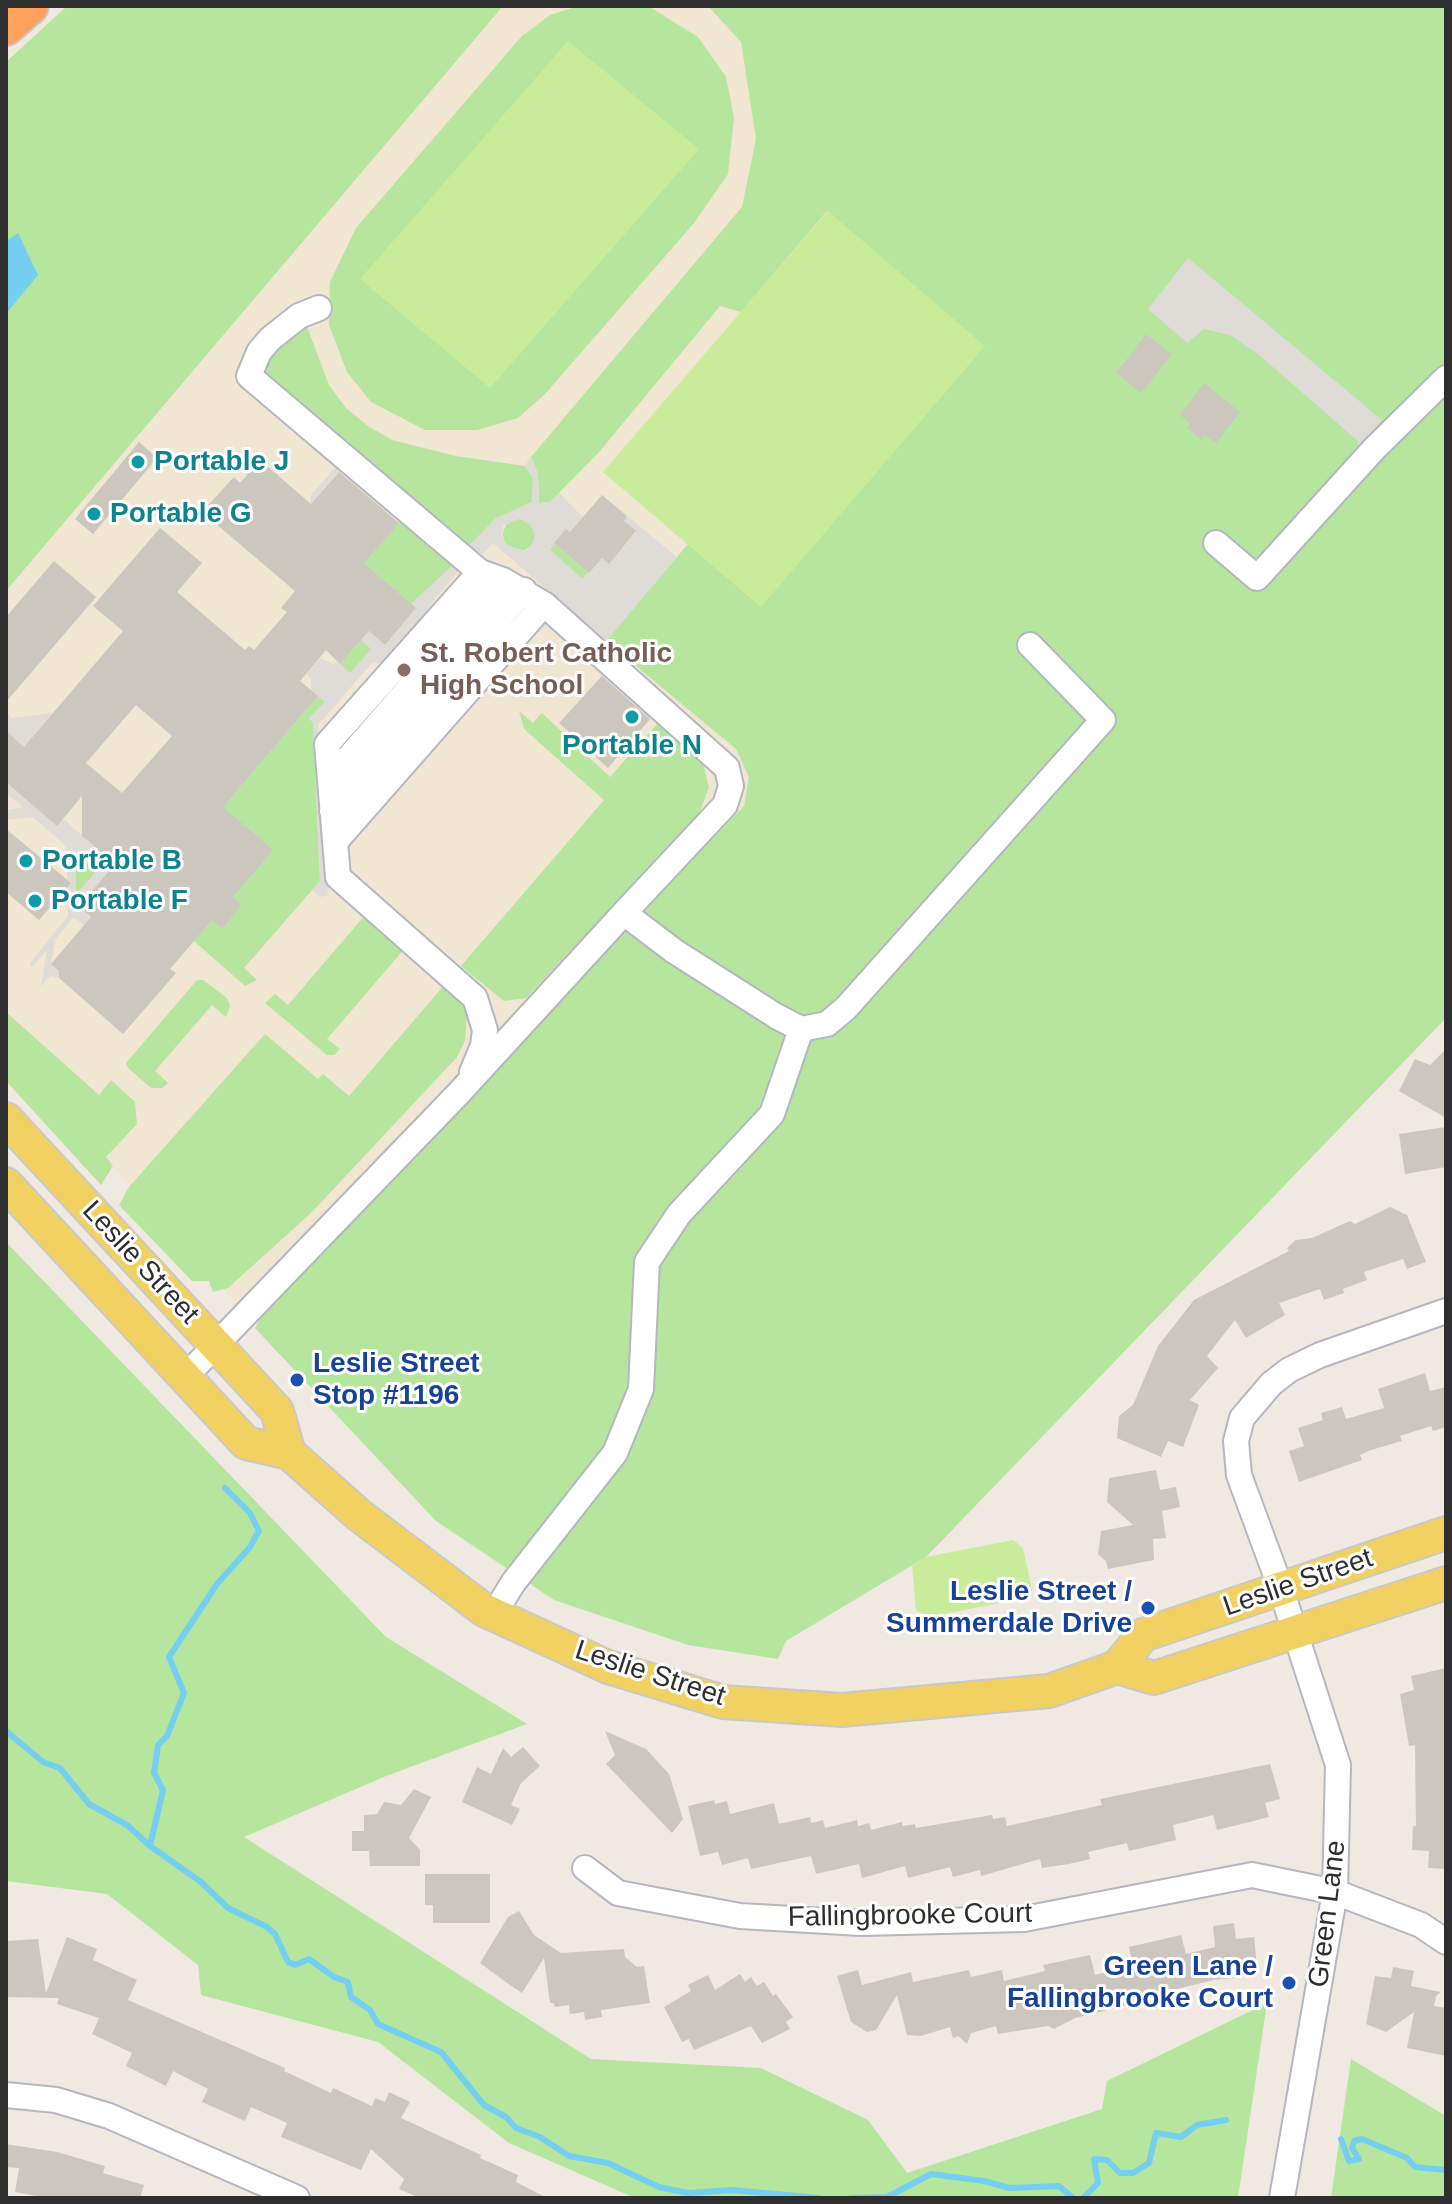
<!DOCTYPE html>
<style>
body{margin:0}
#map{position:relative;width:1452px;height:2204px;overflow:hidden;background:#efe9e1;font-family:Helvetica,sans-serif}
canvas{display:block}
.frame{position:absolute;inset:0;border:8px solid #2e2e2e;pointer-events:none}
</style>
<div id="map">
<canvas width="1452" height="2204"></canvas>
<div class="frame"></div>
</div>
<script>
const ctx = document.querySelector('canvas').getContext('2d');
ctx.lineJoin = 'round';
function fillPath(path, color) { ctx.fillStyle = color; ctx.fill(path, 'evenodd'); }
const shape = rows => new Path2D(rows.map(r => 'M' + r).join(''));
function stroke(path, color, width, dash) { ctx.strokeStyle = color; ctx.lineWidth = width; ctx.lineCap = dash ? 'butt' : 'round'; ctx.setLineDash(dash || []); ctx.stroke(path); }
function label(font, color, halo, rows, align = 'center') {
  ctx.font = font + ' Helvetica,sans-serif'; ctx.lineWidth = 6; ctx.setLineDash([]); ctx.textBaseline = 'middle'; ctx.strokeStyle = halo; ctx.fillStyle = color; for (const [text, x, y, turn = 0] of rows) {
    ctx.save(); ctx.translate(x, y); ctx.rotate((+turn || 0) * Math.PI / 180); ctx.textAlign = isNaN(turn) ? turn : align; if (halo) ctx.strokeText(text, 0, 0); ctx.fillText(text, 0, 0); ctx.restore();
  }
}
fillPath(shape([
 [503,6,708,6,1053,376,772,796,250,1320,105,1157,6,1054,6,592]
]), '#f0e6d1');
fillPath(shape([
 [67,6,503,6,6,591,6,62],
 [579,6,648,6,698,37,726,77,734,118,728,174,694,223,545,394,518,418,477,430,425,430,371,402,347,372,329,325,330,282,356,228,522,36,550,15],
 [708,6,1446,6,1446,1018,926,1557,786,1641,778,1659,688,1645,554,1600,436,1521,255,1328,277,1288,744,806,749,777,736,749,606,641,688,544,760,606,827,211,741,312,720,306,600,451,550,502,539,503,538,474,531,457,742,207,756,139,741,42],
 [306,324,329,385,346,408,368,426,392,440,456,456,525,466,533,478,532,502,495,519,468,547,261,372,262,358],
 '503 535a16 16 0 1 1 32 0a16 16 0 1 1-32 0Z',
 [400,521,453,565,411,604,364,563],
 [554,543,589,573,582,579,550,550],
 [361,640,372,649,350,673,340,664],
 [318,696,325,702,310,718,313,723,320,881,244,968,257,980,245,986,194,941,212,920,222,928,242,905,233,897,223,807],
 [519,711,533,723,542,713,610,777,659,722,702,759,709,787,700,812,526,998,504,1001,461,966,604,800,524,729],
 [76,853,97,871,76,894],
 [366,914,405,948,327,1039,340,1049,334,1055,327,1055,265,1003,275,994,288,1005],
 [197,980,203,980,227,998,230,1006,226,1017,212,1005,155,1071,168,1083,162,1088,151,1088,128,1068,126,1063],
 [446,983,467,1012,465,1041,457,1057,312,1212,228,1288,213,1292,209,1281,192,1281,119,1205,129,1187,265,1034,318,1079,323,1074,349,1096],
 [6,1012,99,1095,111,1080,135,1102,137,1124,106,1157,113,1166,101,1185,6,1081],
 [6,1242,386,1637,527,1724,386,1776,244,1837,591,2059,761,2068,868,2120,907,2173,1102,2109,1107,2081,1267,2003,1238,2198,635,2198,509,2143,378,2042,201,1995,198,1965,107,1894,6,1881],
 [1351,2059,1446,2116,1446,2198,1331,2198]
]), '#b6e59e');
fillPath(shape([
 [568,41,699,149,490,388,360,279],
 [828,211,985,346,761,607,603,472],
 [1013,1540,1023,1548,1032,1590,1026,1598,928,1617,916,1610,912,1566,926,1557]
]), '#c9ec9a');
fillPath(shape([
 [1188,258,1382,420,1358,448,1358,441,1258,354,1230,335,1204,329,1187,343,1148,309],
 [531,457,538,474,539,503,550,502,559,493,583,517,570,532,566,530,550,550,582,579,602,558,609,563,636,532,626,523,619,526,627,516,677,557,606,641,493,543,483,554,468,547,495,519,532,502,533,478,525,466],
 [519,519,529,524,535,533,533,543,526,551,507,545,502,536,503,526],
 [340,462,462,566,430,605,435,610,389,664,372,663,318,725,328,895,321,897,312,890,320,881,313,723,309,718,325,702,311,690,311,679,306,674,320,658,334,665,337,661,350,673,371,649,361,640,369,631,385,644,416,608,411,604,453,565,340,470,311,504,311,495],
 [6,713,12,718,53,713,24,747,11,736,6,742],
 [6,782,57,825,63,819,98,849,93,855,110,870,94,919,86,927,75,918,71,920,55,940,51,964,59,971,59,978,50,976,41,987,47,950,32,967,29,964,68,916,66,846,33,817,6,820,6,810,23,807,6,793],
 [76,854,96,871,77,893,76,893]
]), '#dfdcd8');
fillPath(shape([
 [18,233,38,275,6,314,6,241]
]), '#75cff0');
stroke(shape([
 [6,1731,43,1762,60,1768,89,1804,127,1825,150,1846,201,1882,228,1908,267,1927,275,1934,288,1962,295,1965,309,1959,334,1977,348,1982,351,1997,370,2010,378,2024,441,2052,484,2105,506,2117,516,2128,540,2137,569,2156,608,2163,659,2187,688,2193,732,2190,819,2198],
 [150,1846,163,1790,154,1773,158,1745,167,1736,184,1693,169,1657,217,1584,250,1547,259,1531,250,1513,225,1488],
 [1341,2139,1349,2161,1359,2159,1352,2148,1354,2141,1362,2139,1407,2158,1415,2167,1446,2170],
 [851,2198,887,2197,931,2174,984,2181,1010,2188,1059,2186,1073,2198],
 [1083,2198,1098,2183,1094,2159,1107,2160,1120,2173,1133,2173,1149,2163,1156,2133,1181,2137,1197,2125,1226,2120]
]), '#75cff0', 6);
fillPath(shape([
 [1146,334,1172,354,1141,393,1116,373],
 [1204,383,1240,412,1216,443,1205,435,1202,440,1187,428,1190,423,1180,415],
 [139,442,157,458,93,534,75,519],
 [260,460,311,504,339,472,399,523,364,563,416,608,385,645,369,631,340,664,326,650,300,681,318,696,223,807,273,850,233,897,242,905,222,929,212,920,170,969,176,973,123,1034,59,978,59,971,51,964,91,917,79,906,110,870,93,855,98,849,82,836,82,796,57,826,6,782,6,731,24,747,123,631,93,606,160,528,202,563,177,592,245,650,249,646,254,650,287,612,281,608,295,591,202,512,234,477,240,483],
 [136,705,172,736,122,793,86,763],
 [602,495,627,516,624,521,636,531,609,564,602,558,589,573,554,543,566,529,570,532],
 [54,561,96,597,6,702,6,617],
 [602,676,650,719,608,768,559,723],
 [6,829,71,883,39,920,6,892],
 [1446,1049,1446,1118,1399,1091,1415,1059,1430,1065],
 [1446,1127,1446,1167,1405,1174,1399,1134],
 [1390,1207,1407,1215,1426,1262,1407,1269,1403,1259,1364,1272,1367,1280,1343,1289,1344,1293,1324,1300,1320,1289,1279,1303,1285,1315,1246,1338,1235,1320,1207,1356,1218,1368,1190,1400,1199,1405,1183,1447,1168,1441,1161,1457,1117,1438,1119,1416,1133,1405,1158,1346,1194,1300,1289,1251,1287,1248,1296,1240,1312,1238,1350,1221,1355,1224],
 [1425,1373,1430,1391,1446,1387,1446,1427,1433,1431,1431,1426,1400,1436,1402,1441,1371,1450,1360,1455,1362,1460,1299,1482,1289,1451,1304,1446,1298,1428,1323,1420,1321,1413,1342,1407,1346,1419,1384,1408,1378,1389],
 [1156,1470,1160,1490,1176,1487,1180,1507,1162,1511,1166,1538,1153,1539,1154,1560,1108,1569,1106,1561,1098,1554,1101,1531,1133,1525,1107,1502,1109,1478],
 [1446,1668,1446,1869,1428,1868,1429,1851,1412,1850,1413,1826,1416,1826,1415,1745,1409,1746,1400,1694,1414,1690,1411,1676],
 [605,1731,646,1749,669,1774,683,1819,672,1833,606,1764,615,1755],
 [523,1747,540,1766,521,1783,511,1805,520,1809,512,1825,462,1802,477,1767,491,1774,503,1748,511,1757],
 [1270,1764,1280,1799,1265,1803,1269,1817,1217,1830,1213,1815,1173,1825,1176,1840,1129,1851,1127,1843,1088,1852,1090,1859,1069,1864,1042,1868,1040,1859,981,1876,980,1870,953,1877,950,1867,908,1878,905,1866,862,1878,859,1864,816,1874,811,1856,751,1869,748,1858,722,1865,718,1852,700,1856,688,1806,714,1800,715,1804,727,1801,730,1814,774,1803,779,1824,810,1817,811,1823,823,1820,825,1828,857,1820,858,1826,869,1823,871,1830,902,1822,903,1826,915,1824,916,1828,992,1815,993,1819,1005,1817,1007,1826,1102,1805,1100,1799],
 [414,1789,431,1797,409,1838,420,1850,420,1866,370,1866,369,1851,352,1851,352,1831,364,1831,364,1815,377,1814,384,1802,401,1805],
 [425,1874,490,1874,490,1923,433,1923,433,1905,425,1905],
 [519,1911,534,1935,561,1953,624,1949,625,1957,637,1967,644,1966,650,2003,601,2010,602,2017,585,2020,584,2012,570,2014,569,2005,555,2007,554,2003,550,2003,544,1958,522,1993,507,1983,480,1963,508,1917],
 [1234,1923,1236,1939,1254,1937,1258,1975,1214,1980,1148,1996,1149,2000,1075,2018,1054,2029,1048,2026,998,2034,996,2026,971,2033,967,2044,958,2036,953,2038,950,2027,921,2036,907,2035,897,1995,876,2030,867,2032,851,2022,837,1976,858,1970,862,1985,911,1972,913,1982,969,1970,971,1977,1002,1970,1004,1981,1045,1971,1043,1965,1090,1955,1095,1975,1133,1965,1129,1947,1181,1935,1186,1954,1215,1947,1213,1926],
 [67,1937,97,1949,93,1960,137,1980,128,2000,285,2068,284,2071,331,2093,333,2088,372,2106,375,2098,385,2102,389,2092,410,2102,401,2118,481,2155,480,2158,518,2175,516,2182,547,2198,420,2198,399,2189,404,2179,371,2149,361,2170,281,2137,287,2123,251,2107,245,2121,202,2102,208,2089,173,2071,166,2086,126,2066,132,2053,92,2034,99,2018,57,2004,59,1998,6,1997,6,1941,38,1939,46,1993],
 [1393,1967,1414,1971,1411,1986,1441,1992,1436,1996,1434,2006,1446,2008,1446,2056,1407,2048,1414,2012,1386,2032,1366,2024,1375,1976,1391,1978],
 [740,1974,745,1982,751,1977,757,1986,764,1982,773,1996,776,1994,793,2017,786,2022,790,2029,762,2043,751,2026,694,2050,689,2039,682,2042,664,2007,691,1991,688,1985,708,1975,715,1990],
 [6,2144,57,2152,105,2166,103,2173,144,2185,140,2198,48,2198,15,2192,19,2168,6,2167]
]), '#cbc7bf');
const minor = shape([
 [319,308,299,316,270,339,259,352,249,376,480,572],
 [1216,543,1257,578,1374,449,1446,378],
 [330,779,503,580],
 [332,811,524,590],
 [335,842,544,604],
 [472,1072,483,1046,485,1030,475,998,338,877,327,744,480,572,503,580,544,604,727,768,731,786,725,805,624,913],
 [184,1378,458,1094,624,913,674,951,776,1016,801,1029,827,1024,846,1008,1103,720,1030,645],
 [494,1614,513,1583,615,1453,641,1389,647,1262,679,1214,772,1114,801,1029],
 [585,1868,618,1893,740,1916,861,1923,1024,1919,1252,1875,1335,1892,1421,1925,1446,1942],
 [6,2095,56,2100,109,2116,297,2198],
 [1282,2198,1335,1892,1338,1765,1281,1589,1239,1475,1236,1441,1242,1418,1271,1384,1289,1370,1320,1355,1446,1311]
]);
const major = shape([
 [6,1119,277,1411,289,1453],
 [6,1184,246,1443,289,1453,359,1515,484,1610,608,1667,723,1702,842,1710,1049,1691,1117,1667,1143,1635,1446,1533],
 [1117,1667,1154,1678,1446,1583]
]);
const highway = shape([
 [6,27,30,6]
]);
stroke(minor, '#b4b7c1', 28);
stroke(major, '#c9c9c9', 36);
stroke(highway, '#c9c9c9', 40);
stroke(minor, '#fff', 24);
stroke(major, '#f2d163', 32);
stroke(highway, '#ffa35c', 36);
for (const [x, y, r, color] of [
 [138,462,8,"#0f9aa8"],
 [94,514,8,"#0f9aa8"],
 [404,670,8,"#8d6e63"],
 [632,717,8,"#0f9aa8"],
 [26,861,8,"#0f9aa8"],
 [35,901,8,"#0f9aa8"],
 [297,1380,8,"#1a4fb4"],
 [1148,1608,8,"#1a4fb4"],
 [1289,1983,8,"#1a4fb4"]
]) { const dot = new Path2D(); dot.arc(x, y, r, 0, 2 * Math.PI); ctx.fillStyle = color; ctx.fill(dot); stroke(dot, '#fff', 3); }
label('bold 28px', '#0d838f', '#fff', [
 ["Portable J",154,462],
 ["Portable G",110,514],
 ["Portable N",632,746,"center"],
 ["Portable B",42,861],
 ["Portable F",51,901]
], 'left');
label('bold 28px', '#785e54', '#fff', [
 ["St. Robert Catholic",420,654],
 ["High School",420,686]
], 'left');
label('28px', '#2e2e2e', '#fff', [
 ["Leslie Street",140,1263,47],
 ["Leslie Street",1298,1583,-19],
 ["Leslie Street",650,1674,18],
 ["Green Lane",1328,1914,-83],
 ["Fallingbrooke Court",910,1916,-1]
]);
label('bold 28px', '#164399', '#fff', [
 ["Leslie Street",313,1364,"left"],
 ["Stop #1196",313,1396,"left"],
 ["Leslie Street /",1132,1592],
 ["Summerdale Drive",1132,1624],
 ["Green Lane /",1273,1967],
 ["Fallingbrooke Court",1273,1999]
], 'right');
</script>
